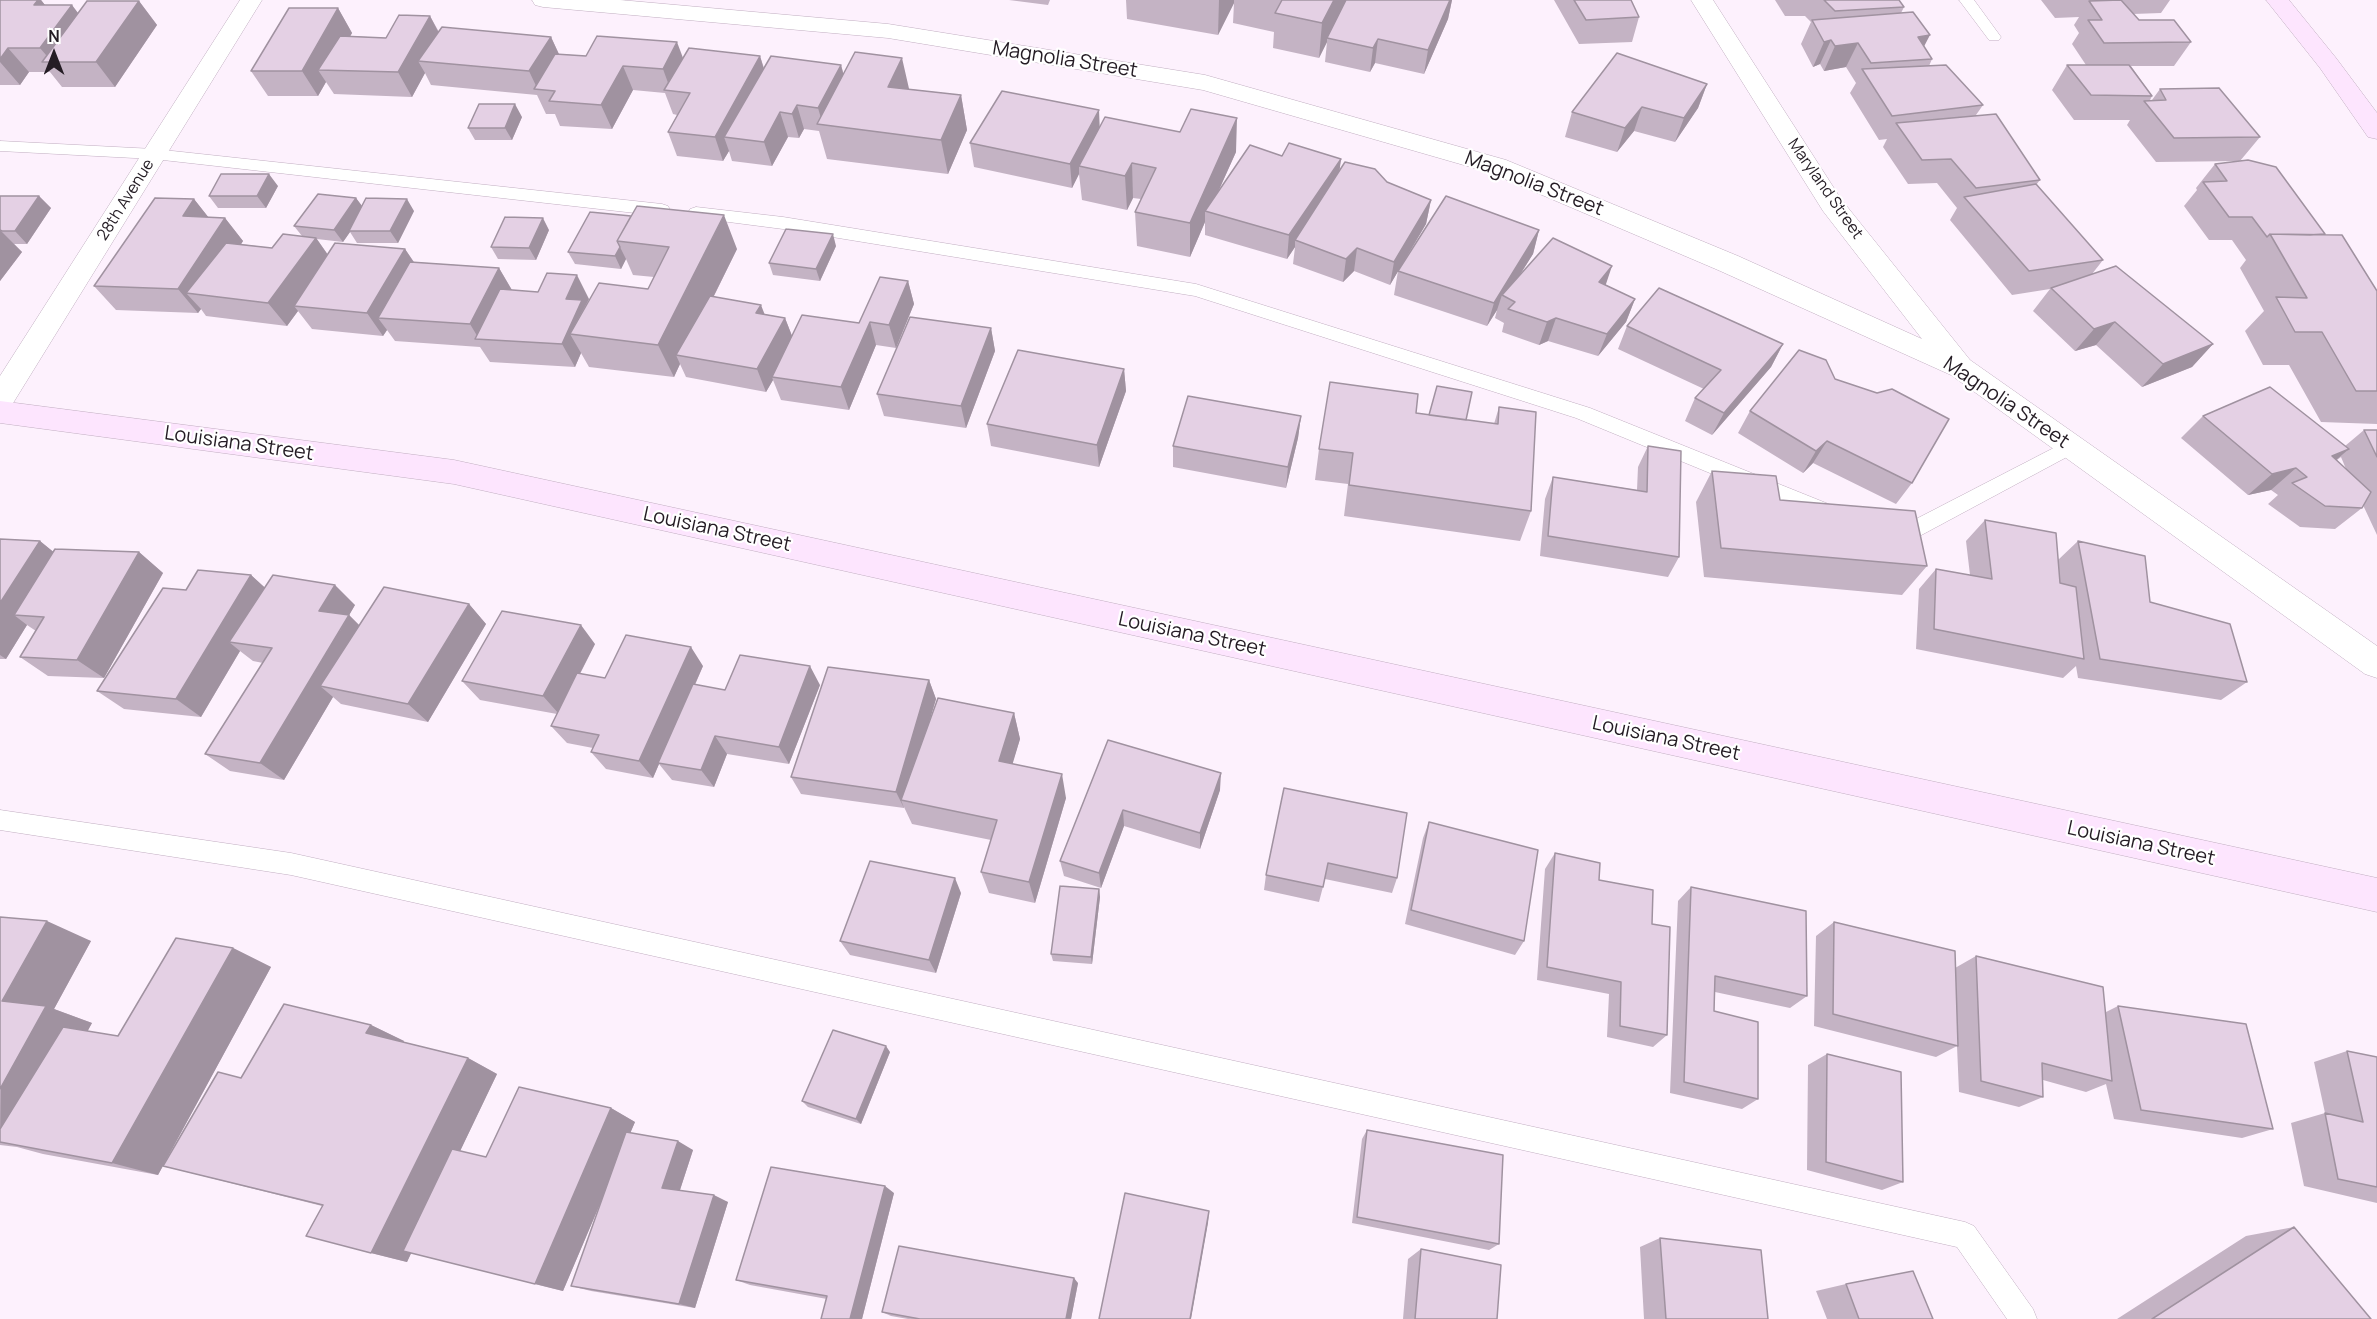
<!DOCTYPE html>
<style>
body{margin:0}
#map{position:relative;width:2377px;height:1319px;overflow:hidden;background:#fdf1fd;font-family:Manrope,sans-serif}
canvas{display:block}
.north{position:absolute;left:24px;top:24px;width:60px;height:60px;-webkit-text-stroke:4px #fff;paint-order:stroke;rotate:0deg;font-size:16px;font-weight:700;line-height:24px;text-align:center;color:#241c24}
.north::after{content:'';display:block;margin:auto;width:21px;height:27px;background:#241c24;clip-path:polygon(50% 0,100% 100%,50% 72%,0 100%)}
</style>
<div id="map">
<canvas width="2377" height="1319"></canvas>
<div class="north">N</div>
</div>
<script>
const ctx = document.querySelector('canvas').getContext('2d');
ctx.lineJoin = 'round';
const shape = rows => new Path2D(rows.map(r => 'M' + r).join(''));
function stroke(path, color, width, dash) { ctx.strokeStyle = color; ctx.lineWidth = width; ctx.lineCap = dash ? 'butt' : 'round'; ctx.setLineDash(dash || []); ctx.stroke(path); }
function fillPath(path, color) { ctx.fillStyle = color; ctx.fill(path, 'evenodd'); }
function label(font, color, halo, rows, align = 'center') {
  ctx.font = font + ' Manrope,sans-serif'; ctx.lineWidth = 4.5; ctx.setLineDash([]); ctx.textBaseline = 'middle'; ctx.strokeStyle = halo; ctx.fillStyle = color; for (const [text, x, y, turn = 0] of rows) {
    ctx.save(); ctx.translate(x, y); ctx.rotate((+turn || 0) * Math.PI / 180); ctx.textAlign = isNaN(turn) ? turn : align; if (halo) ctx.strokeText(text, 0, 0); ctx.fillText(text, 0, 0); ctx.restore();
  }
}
const lane = shape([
 [1959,0,1974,0,2001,37,1999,40,1989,40,1959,0],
 [0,141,154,149,662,204,668,206,670,210,668,214,662,216,154,159,0,151,0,141],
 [696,207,783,217,1196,284,1590,408,1831,505,1834,511,1831,517,1824,519,1817,517,1576,418,1195,296,783,229,690,217,688,213,690,209,696,207],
 [2071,439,2078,441,2080,446,2078,451,1901,546,1894,548,1887,546,1884,540,1887,534,2071,439],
 [0,810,291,853,1965,1222,1974,1226,2033,1309,2037,1319,2007,1319,1957,1247,291,875,0,830,0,810]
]);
const street = shape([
 [240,0,262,0,10,408,0,411,0,376,240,0],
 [532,0,620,0,888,24,1205,75,1506,160,1738,256,1922,339,1823,211,1691,0,1713,0,1841,199,1970,360,2377,646,2377,678,2365,674,1951,375,1718,270,1488,172,1203,90,888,38,543,7,535,5,532,0]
]);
const secondary = shape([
 [2266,0,2289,0,2336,58,2377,113,2377,139,2368,137,2320,68,2266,0],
 [0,401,454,460,2377,878,2377,912,454,484,0,423,0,401]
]);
stroke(lane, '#c1aec1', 1);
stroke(street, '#c1aec1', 1);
stroke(secondary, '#c1aec1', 1);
fillPath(lane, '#fff');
fillPath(street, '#fff');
fillPath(secondary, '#fde5fe');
fillPath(shape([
 [0,0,41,0,45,5,78,13,139,1,157,25,115,87,62,87,50,72,29,72,20,85,0,85],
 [1009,0,1050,0,1048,5],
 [1126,0,1452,0,1448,19,1424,74,1375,63,1370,72,1325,62,1327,42,1319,58,1273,48,1274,32,1233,23,1234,3,1218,35,1127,19],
 [1554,0,1631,0,1639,17,1632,42,1579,44],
 [1775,0,1899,0,1904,7,1901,13,1932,59,1929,66,1983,105,1976,115,2040,180,2036,185,2103,260,2092,274,2213,344,2192,367,2142,387,2096,345,2075,351,2033,311,2050,289,2012,295,1950,220,1957,208,1937,183,1908,184,1883,147,1887,139,1879,140,1850,93,1856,83,1846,67,1824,71,1820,64,1813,67,1801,44,1811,22,1805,16,1785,16],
 [2041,0,2170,0,2161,13,2133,14,2139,20,2191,42,2174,66,2131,66,2152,96,2150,100,2152,100,2160,89,2260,137,2240,161,2325,234,2324,235,2377,291,2377,424,2321,422,2289,365,2263,365,2245,331,2264,311,2240,268,2246,260,2232,240,2209,240,2184,206,2197,190,2196,188,2215,164,2240,161,2156,162,2127,125,2130,120,2074,120,2052,90,2067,65,2086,65,2072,44,2079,33,2074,25,2079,17,2055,18],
 [338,8,352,33,350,36,386,38,430,16,439,32,551,37,559,54,586,56,683,58,760,56,764,68,841,65,844,75,909,89,961,95,967,130,948,174,827,159,819,131,804,129,799,138,788,137,772,166,732,161,729,151,723,161,677,156,668,132,677,115,673,114,665,93,633,90,612,129,560,126,555,114,546,114,537,95,431,85,425,73,412,97,334,94,326,82,318,96,268,96,251,71],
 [1707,84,1698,108,1675,142,1634,131,1617,152,1565,137,1572,112],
 [522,117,512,140,475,140,468,128],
 [1100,127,1236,152,1218,192,1282,156,1341,159,1339,171,1387,182,1431,200,1426,224,1399,270,1539,230,1533,254,1519,276,1606,285,1635,299,1626,322,1598,356,1548,341,1539,345,1502,332,1504,323,1495,318,1497,310,1487,326,1394,295,1398,271,1390,285,1354,271,1343,282,1293,264,1295,247,1287,259,1205,235,1205,222,1190,257,1137,246,1135,212,1141,199,1133,198,1127,210,1082,200,1079,174,1072,188,974,167,970,143],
 [278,186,266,208,218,208,209,196],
 [0,196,39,196,51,208,27,244,14,244,22,252,0,281],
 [356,198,362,206,414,211,398,243,357,243,350,232,343,242,317,239,328,255,405,249,414,262,499,268,512,290,589,299,586,307,648,289,654,277,633,275,626,259,621,269,575,264,568,252,590,212,737,249,714,296,764,314,785,318,792,336,859,323,908,281,914,304,896,348,876,345,849,410,781,400,773,380,766,392,686,377,680,364,674,377,589,367,581,353,575,367,490,362,480,347,395,341,387,330,383,336,312,329,298,311,287,326,206,316,201,309,198,313,116,310,94,286,194,199,208,217,225,218,243,241,241,244,272,248,302,236,294,226],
 [549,230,536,260,498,259,491,247],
 [836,246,820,281,773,275,769,263],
 [1627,326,1783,344,1771,367,1712,435,1685,421,1695,398,1704,389,1618,349],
 [991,328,995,351,966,428,884,416,877,394],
 [1124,369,1126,391,1099,467,991,446,987,424],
 [1835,379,1912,483,1896,504,1813,463,1803,473,1738,433,1750,411],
 [1499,407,1531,511,1520,541,1344,516,1348,484,1315,480,1319,449,1416,413,1494,424],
 [1301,416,1298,438,1286,488,1173,467,1173,446],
 [2203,416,2345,446,2364,430,2377,430,2377,535,2363,505,2362,508,2335,529,2300,527,2268,504,2278,495,2271,490,2248,495,2181,438],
 [2341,457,2346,469,2337,460],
 [1648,446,1679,557,1668,577,1540,556,1545,499,1553,477,1637,490,1638,467],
 [1712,471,1780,500,1927,566,1902,595,1704,577,1696,502],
 [1985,520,2058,560,2078,541,2150,602,2247,682,2221,700,2078,678,2076,666,2063,678,1916,649,1919,589,1936,569,1970,575,1966,541],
 [0,539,40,541,53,552,139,552,163,573,104,678,48,676,20,657,36,631,27,625,6,659,0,659],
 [251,575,265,588,355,605,349,615,359,625,469,604,486,624,428,722,341,704,333,697,284,780,230,771,205,754,263,663,253,661,240,651,201,717,124,709,97,691,186,590],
 [595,644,580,674,605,678,703,666,695,685,725,690,820,685,789,764,727,754,714,787,672,780,659,764,653,778,606,769,591,752,593,748,567,743,551,726,557,714,480,700,462,681],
 [929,680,936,699,927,729,1014,713,1020,739,1012,764,1066,798,1035,903,989,893,981,872,991,840,912,824,904,807,904,808,801,794,791,777],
 [1108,740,1220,790,1200,849,1124,826,1101,888,1064,876,1060,861],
 [1284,788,1397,878,1392,893,1325,879,1319,902,1264,890,1266,875],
 [1429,822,1524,941,1515,955,1405,924,1423,838],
 [1555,853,1599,880,1667,1035,1653,1047,1607,1037,1609,994,1537,980,1545,869],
 [1691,887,1807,996,1790,1008,1715,992,1714,1011,1758,1099,1742,1109,1670,1093,1678,901],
 [1099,889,1100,897,1092,964,1053,961,1051,954],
 [961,893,936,973,850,955,840,941],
 [0,917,91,941,54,1009,92,1023,87,1031,118,1036,233,948,271,967,158,1175,43,1154,17,1147,0,1145],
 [1834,922,1955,968,1976,956,2106,1012,2118,1006,2273,1129,2242,1138,2114,1119,2106,1084,2086,1092,2043,1080,2043,1097,2019,1107,1959,1092,1957,1046,1936,1057,1814,1026,1816,936],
 [371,1025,404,1041,403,1042,468,1058,497,1074,460,1151,486,1157,611,1108,635,1122,630,1133,693,1150,680,1190,728,1202,695,1308,591,1291,571,1286,602,1199,563,1291,411,1253,407,1262,371,1253,322,1206,163,1166,241,1078],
 [2347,1051,2377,1057,2377,1203,2304,1186,2291,1123,2325,1113,2314,1062],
 [890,1052,861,1124,808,1107,802,1101],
 [1827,1054,1903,1182,1882,1190,1807,1170,1808,1065],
 [1367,1130,1499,1244,1489,1250,1352,1223,1362,1139],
 [894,1193,862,1319,821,1319,827,1299,750,1285,736,1280],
 [2294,1227,2371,1319,2117,1319,2246,1236],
 [1660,1238,1768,1319,1644,1319,1640,1247],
 [1421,1249,1497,1319,1403,1319,1408,1259],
 [1078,1283,1071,1319,908,1319,891,1316,882,1312],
 [1846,1284,1933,1319,1827,1319,1816,1291]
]), '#c4b3c4');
fillPath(shape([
 [38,0,41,0,59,23,72,5,91,30,52,62,40,48,34,5],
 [1219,0,1234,0,1234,3,1218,35],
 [1334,0,1348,0,1327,38,1327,42,1319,58,1322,23],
 [1450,0,1452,0,1448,19,1424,74,1428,50],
 [139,1,157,25,115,87,96,62],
 [338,8,352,33,332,70,318,70,326,82,318,96,302,71],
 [430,16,443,41,418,61,425,73,412,97,398,72],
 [1930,35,1917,60,1918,37],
 [551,37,562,61,538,90,529,71],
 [1378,39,1375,63,1370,72,1373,48],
 [1831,40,1820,64,1813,67,1824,42],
 [677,42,686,66,671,91,663,69],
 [1858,43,1846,67,1824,71,1835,46],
 [8,48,29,72,20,85,0,62,0,59],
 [760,56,767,80,724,137,729,151,723,161,715,137],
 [902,58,910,93,888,87],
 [841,65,847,89,823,125,818,108],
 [623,66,633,90,612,129,601,105],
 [1707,84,1698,108,1675,142,1684,118],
 [961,95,967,130,948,174,941,140],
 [515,104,522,117,512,140,505,128],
 [797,105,804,129,799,138,792,114],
 [1642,107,1634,131,1617,152,1625,128],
 [1099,110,1100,134,1079,166,1079,174,1072,188,1070,164],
 [780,112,788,137,772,166,764,142],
 [1237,118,1236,152,1209,212,1205,211,1205,222,1190,257,1190,223],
 [1341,159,1338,183,1295,240,1295,247,1287,259,1289,235],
 [1132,163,1133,198,1127,210,1125,176],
 [269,174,278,186,266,208,257,196],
 [39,196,51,208,27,244,15,231],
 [356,198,365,210,349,231,350,232,343,242,334,230],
 [194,199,213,223,183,216],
 [407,199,414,211,398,243,390,231],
 [1431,200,1426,224,1390,285,1394,262],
 [724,215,737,249,684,356,676,355,680,364,674,377,658,345],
 [225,218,243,241,209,296,186,293,201,309,198,313,178,289],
 [543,218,549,230,536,260,529,248],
 [0,230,22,252,0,281],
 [1539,230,1533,254,1506,297,1502,295,1497,310,1487,326,1494,303],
 [833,234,836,246,820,281,816,269],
 [316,238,333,262,294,306,298,311,287,326,268,303],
 [620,247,626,259,621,269,615,256],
 [1357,248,1354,271,1343,282,1346,259],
 [405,249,421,273,378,318,387,330,383,336,367,313],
 [1612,266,1604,290,1599,282],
 [499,268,513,292,479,339,470,324],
 [577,275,589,299,570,334,581,353,575,367,562,344,566,299],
 [908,281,914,304,896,348,889,325],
 [1635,299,1626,322,1598,356,1607,334],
 [761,305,770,328,756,313],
 [785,318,794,341,772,377,773,380,766,392,757,369],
 [1556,318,1548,341,1539,345,1547,322],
 [870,322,876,345,849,410,841,387],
 [2115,322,2096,345,2075,351,2094,329],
 [991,328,995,351,966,428,961,406],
 [1783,344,1771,367,1712,435,1724,413],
 [2213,344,2192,367,2142,387,2163,364],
 [1124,369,1126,391,1099,467,1097,445],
 [1301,416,1298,438,1286,488,1288,467],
 [1827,441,1813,463,1803,473,1816,451],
 [2349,449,2323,471,2332,456],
 [2296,468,2271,490,2248,495,2272,474],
 [40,541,66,562,14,615,27,625,6,659,0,655,0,603],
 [139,552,163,573,104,678,77,660],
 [251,575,273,595,229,642,240,651,201,717,176,699],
 [335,585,355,605,340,631,319,611],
 [469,604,486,624,428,722,408,704],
 [349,615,369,635,320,686,333,697,284,780,260,763],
 [581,625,595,644,559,714,543,696],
 [691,647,703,666,660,763,658,763,659,764,653,778,639,761],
 [810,666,820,685,789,764,779,747],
 [929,680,936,699,906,801,901,800,904,808,896,792],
 [1014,713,1020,739,1006,786,999,761],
 [715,736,727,754,714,787,701,770],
 [1221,773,1220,790,1200,849,1200,833],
 [1062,774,1066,798,1035,903,1029,882],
 [1123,810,1124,826,1101,888,1099,873],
 [955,878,961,893,936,973,929,960],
 [1099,889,1100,897,1092,964,1091,957],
 [47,921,91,941,54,1009,92,1023,26,1147,0,1142,2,1001],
 [233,948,271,967,158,1175,112,1163],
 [371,1025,404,1041,399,1050,366,1033],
 [886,1046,890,1052,861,1124,856,1119],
 [468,1058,497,1074,407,1262,371,1253],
 [611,1108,635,1122,563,1291,535,1284],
 [678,1141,693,1150,678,1196,662,1188],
 [885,1186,894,1193,862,1319,850,1319],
 [714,1195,728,1202,695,1308,679,1304],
 [1209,1211,1208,1223,1191,1319,1190,1319],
 [1074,1278,1078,1283,1071,1319,1066,1319]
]), '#a092a0');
const building = shape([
 [0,0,38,0,34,5,72,5,40,48,8,48,0,59,0,0],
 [1282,0,1334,0,1322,23,1275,13,1282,0],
 [1346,0,1450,0,1428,50,1378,39,1373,48,1327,38,1346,0],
 [1574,0,1631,0,1639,17,1586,20,1574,0],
 [1824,0,1899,0,1904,7,1835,11,1824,0],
 [2121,0,2139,20,2174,20,2191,42,2104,43,2088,20,2102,20,2089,1,2121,0],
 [87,1,139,1,96,62,42,62,87,1],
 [289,8,338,8,302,71,251,71,289,8],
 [1913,12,1930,35,1918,37,1932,59,1871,63,1858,43,1835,46,1831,40,1824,42,1812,20,1913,12],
 [399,15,430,16,398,72,318,70,340,36,386,38,399,15],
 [442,27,551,37,529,71,418,61,442,27],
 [597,36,677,42,663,69,623,66,601,105,549,101,555,91,534,89,555,54,586,56,597,36],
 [689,48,760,56,715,137,668,132,690,93,664,90,689,48],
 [855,52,902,58,888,87,961,95,941,140,817,124,855,52],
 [1617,53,1707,84,1684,118,1642,107,1625,128,1572,112,1617,53],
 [771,56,841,65,818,108,797,105,792,114,780,112,764,142,724,137,771,56],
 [1946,65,1983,105,1892,116,1862,69,1946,65],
 [2067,65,2129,65,2152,96,2091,95,2067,65],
 [2219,88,2260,137,2174,138,2144,101,2166,100,2160,89,2219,88],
 [1002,91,1099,110,1070,164,970,143,1002,91],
 [479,104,515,104,505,128,468,128,479,104],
 [1191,109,1237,118,1190,223,1135,212,1156,168,1132,163,1125,176,1079,166,1105,117,1180,132,1191,109],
 [1996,114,2040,180,1976,188,1951,159,1922,160,1896,123,1996,114],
 [1289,143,1341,159,1289,235,1205,211,1250,145,1282,156,1289,143],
 [2248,160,2276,167,2325,234,2310,235,2270,234,2267,237,2252,217,2229,217,2203,182,2227,181,2215,164,2248,160],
 [1345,162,1375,169,1387,182,1431,200,1394,262,1357,248,1346,259,1295,240,1345,162],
 [221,174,269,174,257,196,209,196,221,174],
 [2036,184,2103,260,2029,271,1964,197,2036,184],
 [318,194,356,198,334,230,294,226,318,194],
 [0,196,39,196,15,231,2,231,0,230,0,196],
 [1446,196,1539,230,1494,303,1398,271,1446,196],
 [155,198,194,199,183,216,225,218,178,289,94,286,155,198],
 [366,198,407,199,390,231,349,231,366,198],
 [637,206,724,215,658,345,570,334,599,283,648,289,669,247,617,241,637,206],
 [590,212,631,216,617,241,620,247,615,256,568,252,590,212],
 [505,217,543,218,529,248,491,247,505,217],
 [786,229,833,234,816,269,769,263,786,229],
 [283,234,316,238,268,303,186,293,226,243,272,248,283,234],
 [2270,234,2342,235,2377,291,2377,391,2356,391,2322,332,2295,332,2276,297,2307,298,2270,234],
 [1553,238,1612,266,1599,282,1635,299,1607,334,1556,318,1547,322,1508,309,1515,302,1502,295,1553,238],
 [335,243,405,249,367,313,294,306,335,243],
 [410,262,499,268,470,324,378,318,410,262],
 [2116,266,2213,344,2163,364,2115,322,2094,329,2051,288,2116,266],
 [547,273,577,275,566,299,582,300,562,344,475,339,500,289,538,292,547,273],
 [880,277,908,281,889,325,870,322,841,387,772,377,802,315,859,323,880,277],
 [1659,288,1783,344,1724,413,1695,398,1721,370,1627,326,1659,288],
 [710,296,761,305,756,313,785,318,757,369,676,355,710,296],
 [910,317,991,328,961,406,877,394,910,317],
 [1018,350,1124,369,1097,445,987,424,1018,350],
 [1799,350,1826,360,1835,379,1877,393,1892,389,1949,419,1912,483,1827,441,1816,451,1750,411,1799,350],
 [1330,382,1418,394,1416,413,1498,424,1499,407,1536,412,1531,511,1349,485,1353,453,1319,449,1330,382],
 [1437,386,1472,392,1466,420,1429,415,1437,386],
 [2270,387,2349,449,2332,456,2371,492,2362,508,2325,506,2292,483,2307,477,2296,468,2272,474,2203,416,2270,387],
 [1188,396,1301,416,1288,467,1173,446,1188,396],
 [2364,430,2377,430,2377,457,2364,430],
 [1648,446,1681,451,1679,557,1548,536,1553,477,1647,492,1648,446],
 [1712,471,1776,476,1780,500,1915,511,1927,566,1721,548,1712,471],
 [1985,520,2056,533,2060,583,2076,587,2084,659,1934,629,1936,569,1992,579,1985,520],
 [0,539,40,541,0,603,0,539],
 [2078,541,2145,556,2150,602,2230,624,2247,682,2100,659,2078,541],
 [55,549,139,552,77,660,20,657,44,617,14,615,55,549],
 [198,570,251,575,176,699,97,691,163,588,186,590,198,570],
 [273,575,335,585,319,611,349,615,260,763,205,754,272,648,229,642,273,575],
 [384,587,469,604,408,704,320,686,384,587],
 [502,611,581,625,543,696,462,681,502,611],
 [626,635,691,647,639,761,591,752,599,735,551,726,577,673,605,678,626,635],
 [740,655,810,666,779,747,715,736,701,770,658,763,693,684,725,690,740,655],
 [828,667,929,680,896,792,791,777,828,667],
 [938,698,1014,713,999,761,1062,774,1029,882,981,872,997,820,901,800,938,698],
 [1108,740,1221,773,1200,833,1123,810,1099,873,1060,861,1108,740],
 [1284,788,1407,813,1397,878,1328,863,1323,887,1266,875,1284,788],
 [1429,822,1538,850,1524,941,1411,910,1429,822],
 [1555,853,1600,863,1599,880,1653,890,1652,924,1670,927,1667,1035,1620,1026,1621,982,1547,967,1555,853],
 [870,861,955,878,929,960,840,941,870,861],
 [1060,886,1099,889,1091,957,1051,954,1060,886],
 [1691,887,1806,911,1807,996,1715,976,1714,1011,1758,1022,1758,1099,1684,1082,1691,887],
 [0,917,47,921,2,1001,46,1006,0,1089,0,917],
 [1834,922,1955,951,1958,1046,1833,1014,1834,922],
 [176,938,233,948,112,1163,0,1142,0,1129,63,1027,118,1036,176,938],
 [1976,956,2103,987,2112,1081,2042,1063,2043,1097,1981,1081,1976,956],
 [284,1004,371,1025,366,1033,468,1058,371,1253,306,1236,323,1205,163,1166,218,1072,241,1078,284,1004],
 [2118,1006,2246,1024,2273,1129,2141,1110,2118,1006],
 [833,1030,886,1046,856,1119,802,1101,833,1030],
 [2347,1051,2377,1057,2377,1187,2338,1179,2325,1113,2363,1122,2347,1051],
 [1827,1054,1901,1072,1903,1182,1826,1162,1827,1054],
 [519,1087,611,1108,535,1284,403,1251,452,1149,486,1157,519,1087],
 [1367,1130,1503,1155,1499,1244,1357,1217,1367,1130],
 [626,1132,678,1141,662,1188,714,1195,679,1304,571,1286,626,1132],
 [771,1167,885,1186,850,1319,821,1319,827,1296,736,1280,771,1167],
 [1125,1193,1209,1211,1190,1319,1099,1319,1125,1193],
 [2294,1227,2371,1319,2152,1319,2294,1227],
 [1660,1238,1761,1250,1768,1319,1666,1319,1660,1238],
 [899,1246,1074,1278,1066,1319,920,1319,882,1312,899,1246],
 [1421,1249,1501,1265,1497,1319,1415,1319,1421,1249],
 [1913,1271,1933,1319,1859,1319,1846,1284,1913,1271]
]);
fillPath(building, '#e4d0e4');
stroke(building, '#a092a0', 1.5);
label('16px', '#241c24', '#fff', [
 ["Maryland Street",1825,189,55],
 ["28th Avenue",126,200,-58]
]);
label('20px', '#241c24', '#fff', [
 ["Magnolia Street",1065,60,9],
 ["Magnolia Street",1534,184,21],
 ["Magnolia Street",2006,403,34],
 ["Louisiana Street",239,444,8],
 ["Louisiana Street",717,530,12],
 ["Louisiana Street",1192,635,12],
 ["Louisiana Street",1666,739,12],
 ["Louisiana Street",2141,844,12]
]);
</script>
